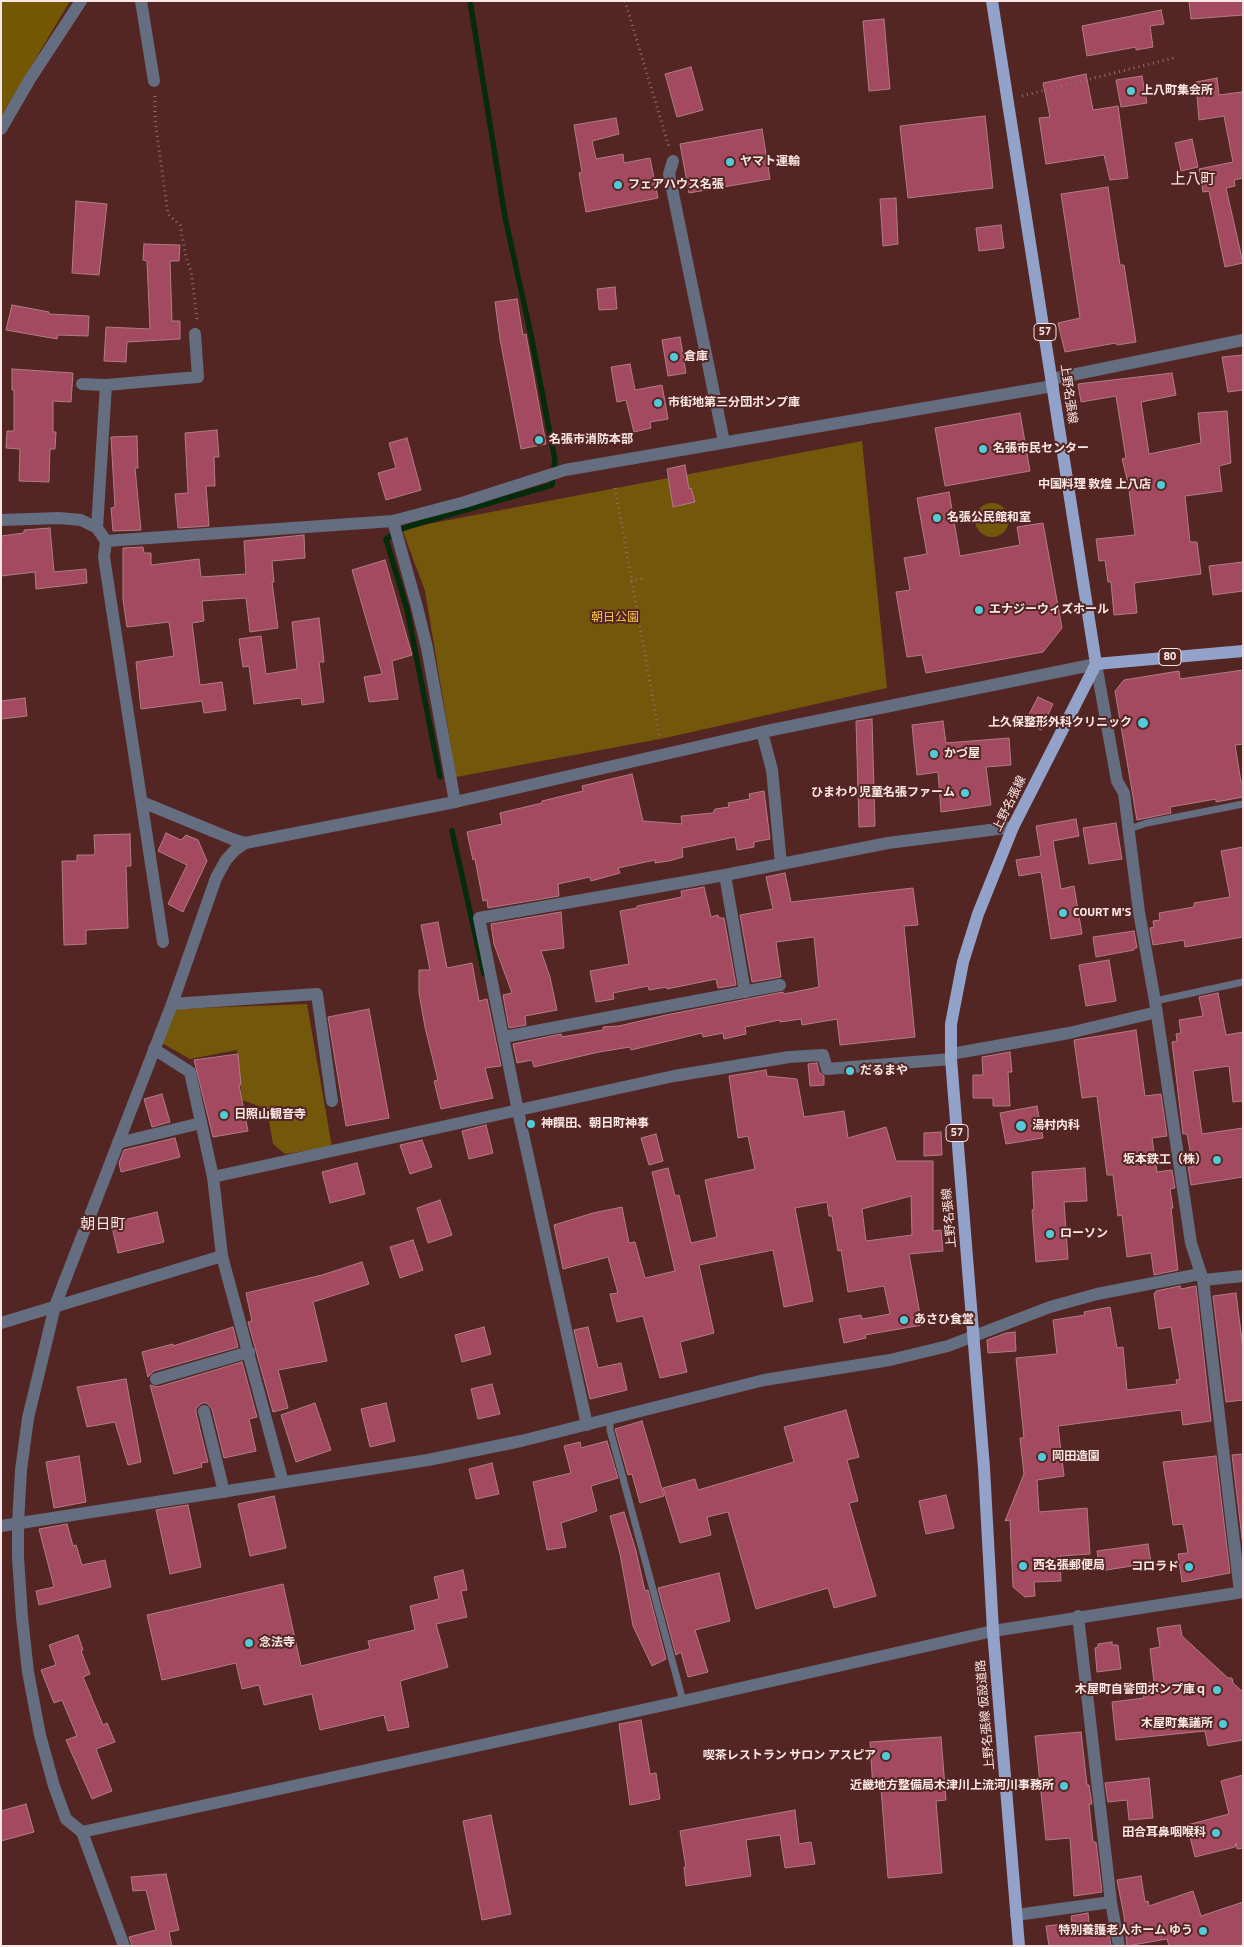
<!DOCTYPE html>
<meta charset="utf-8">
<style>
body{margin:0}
#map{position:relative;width:1244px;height:1947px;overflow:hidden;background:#542623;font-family:"Titillium Web",sans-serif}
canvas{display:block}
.frame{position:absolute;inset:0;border:2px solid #fbe8e6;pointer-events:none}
</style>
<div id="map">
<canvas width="1244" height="1947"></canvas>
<div class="frame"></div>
</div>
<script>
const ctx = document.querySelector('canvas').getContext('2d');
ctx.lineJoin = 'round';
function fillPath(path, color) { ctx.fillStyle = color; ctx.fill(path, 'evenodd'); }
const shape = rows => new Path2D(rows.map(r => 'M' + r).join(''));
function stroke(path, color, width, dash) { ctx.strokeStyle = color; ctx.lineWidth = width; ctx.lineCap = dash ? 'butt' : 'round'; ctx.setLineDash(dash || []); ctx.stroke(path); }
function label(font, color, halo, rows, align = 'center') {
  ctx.font = font + ' "Titillium Web","Noto Sans JP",sans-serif'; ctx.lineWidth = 4; ctx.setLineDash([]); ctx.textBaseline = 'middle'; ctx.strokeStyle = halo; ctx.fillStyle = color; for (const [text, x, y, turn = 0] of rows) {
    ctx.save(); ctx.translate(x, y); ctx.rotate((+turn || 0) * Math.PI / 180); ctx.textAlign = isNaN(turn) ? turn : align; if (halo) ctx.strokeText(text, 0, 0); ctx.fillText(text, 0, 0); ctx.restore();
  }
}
fillPath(shape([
 [862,441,887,688,665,738,456,777,425,591,402,529],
 '975 520a17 17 0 1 1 34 0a17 17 0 1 1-34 0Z',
 [307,1004,332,1147,285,1154,273,1144,267,1109,242,1100,237,1050,190,1059,160,1042,175,1009]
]), '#73570b');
fillPath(shape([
 [1,1,70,1,1,117]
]), '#735703');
stroke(shape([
 [440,777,407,609,386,539,402,529,410,526,552,485,555,460,532,340,505,217,470,1],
 [452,831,484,974]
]), '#042b0a', 5.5);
const building = shape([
 [1189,1,1243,1,1243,15,1191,19,1189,1],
 [1161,10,1164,24,1150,26,1153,47,1136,50,1136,47,1087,56,1082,26,1161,10],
 [884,19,890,89,869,91,863,21,884,19],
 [691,67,703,110,677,117,665,74,691,67],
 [1086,74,1093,110,1118,106,1128,178,1110,180,1104,155,1046,164,1039,118,1050,117,1043,83,1086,74],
 [1142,76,1147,103,1121,107,1116,80,1142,76],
 [1217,78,1219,95,1242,92,1243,99,1243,178,1234,180,1235,186,1226,188,1243,263,1225,267,1209,191,1203,192,1199,169,1233,162,1224,116,1199,120,1196,82,1217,78],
 [985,116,993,188,908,198,900,126,985,116],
 [616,118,619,134,592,141,596,159,623,154,624,163,650,158,658,198,586,212,579,173,582,172,574,125,616,118],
 [762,129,770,179,689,193,680,144,762,129],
 [1192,139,1198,167,1181,171,1175,143,1192,139],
 [1108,187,1120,265,1124,265,1136,342,1117,345,1116,343,1065,352,1058,323,1080,318,1061,194,1108,187],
 [896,198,898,244,883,246,880,199,896,198],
 [76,201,107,204,99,275,72,273,76,201],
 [1001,225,1004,248,979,251,976,228,1001,225],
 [144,244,180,245,179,261,170,261,172,321,180,321,180,339,127,342,126,362,104,361,106,327,150,329,147,261,143,260,144,244],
 [615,287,617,309,599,310,597,289,615,287],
 [517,299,523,335,526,334,546,444,521,449,500,339,495,302,517,299],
 [12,305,49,312,49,314,89,316,88,336,58,335,57,339,6,330,12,305],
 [680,337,686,373,668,376,662,340,680,337],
 [1243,355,1243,390,1228,392,1222,357,1243,355],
 [630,364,635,390,662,385,668,419,650,422,651,428,634,432,626,400,617,402,611,367,630,364],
 [12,369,73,373,71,402,53,401,53,432,56,432,55,449,50,449,49,482,19,481,20,449,6,448,7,431,14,431,14,390,12,390,12,369],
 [1172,373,1176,395,1141,402,1149,454,1201,443,1198,413,1227,411,1231,463,1219,466,1222,491,1185,496,1190,542,1197,542,1201,574,1134,583,1137,613,1114,615,1111,582,1108,582,1105,560,1099,561,1096,539,1135,535,1128,483,1122,459,1126,458,1116,396,1081,402,1078,384,1172,373],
 [1020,413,1030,471,945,486,935,428,1020,413],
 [217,430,219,457,214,457,215,486,206,486,209,526,178,528,175,494,188,493,185,433,217,430],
 [137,436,138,468,135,468,141,530,113,531,111,508,115,507,111,437,137,436],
 [407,438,421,490,386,500,378,473,396,468,389,443,407,438],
 [685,465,689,489,691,488,695,502,673,507,667,469,685,465],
 [949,492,960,556,1020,545,1017,527,1043,523,1062,628,1043,652,926,673,922,655,907,657,896,592,910,590,904,558,927,554,917,498,949,492],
 [50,528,54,572,86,569,87,583,36,589,35,572,1,576,1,536,24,533,24,530,50,528],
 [304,535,305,558,272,561,274,582,272,582,278,628,250,632,246,598,202,601,204,621,192,623,200,685,222,682,226,710,204,713,202,701,141,709,136,662,174,656,169,622,127,627,123,599,123,548,143,547,144,553,151,553,151,565,199,559,201,577,246,574,244,541,304,535],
 [385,560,412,655,392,661,398,699,369,702,364,677,382,674,352,570,385,560],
 [1243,562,1243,591,1213,595,1209,566,1243,562],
 [319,618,324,662,319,662,324,702,302,705,301,698,254,704,249,666,243,667,239,639,261,636,266,674,297,669,292,622,319,618],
 [1243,670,1243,744,1235,745,1241,782,1243,782,1243,797,1216,802,1216,799,1170,807,1171,813,1137,820,1115,691,1124,680,1179,671,1180,679,1243,670],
 [1038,697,1053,704,1041,730,1025,722,1038,697],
 [25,698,27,716,1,719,1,701,25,698],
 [872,719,875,826,859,827,856,721,872,719],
 [943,721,946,743,1009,738,1011,765,986,767,991,805,941,812,938,772,917,775,912,725,943,721],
 [632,774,643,821,682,824,681,816,713,813,715,809,729,807,728,803,750,799,749,794,764,791,770,839,754,842,754,847,737,850,735,837,682,848,683,857,669,861,655,863,655,860,618,868,620,873,591,881,590,877,558,884,559,896,488,908,487,900,483,901,475,859,473,860,467,832,502,824,500,813,542,803,542,801,583,791,582,786,632,774],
 [1076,819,1079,836,1053,841,1061,889,1074,886,1082,934,1051,939,1041,872,1019,876,1016,860,1041,856,1036,826,1076,819],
 [1116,823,1122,859,1089,864,1083,828,1116,823],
 [166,833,181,840,186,835,198,840,207,861,183,912,168,904,187,865,158,851,166,833],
 [130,834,131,866,126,866,128,928,86,930,86,944,64,945,62,861,77,861,77,855,93,855,95,853,94,835,130,834],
 [1243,847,1243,937,1185,947,1184,940,1153,945,1150,928,1154,927,1153,921,1160,920,1159,913,1194,907,1194,903,1230,897,1221,851,1243,847],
 [785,873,791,902,913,888,918,925,904,926,915,1037,840,1045,837,1019,802,1025,801,1019,780,1022,780,1020,745,1027,746,1034,724,1039,723,1033,703,1037,702,1033,631,1050,630,1047,599,1052,534,1067,532,1060,517,1063,513,1044,561,1034,562,1037,603,1030,603,1027,619,1026,666,1015,783,992,784,994,819,987,814,937,776,942,781,977,752,982,740,915,773,909,766,877,785,873],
 [704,887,711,917,718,915,719,918,724,918,736,985,718,988,716,979,667,989,667,987,649,990,648,986,613,993,614,999,596,1002,590,971,629,964,620,911,637,908,637,906,682,897,681,891,704,887],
 [561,912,564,948,541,951,550,977,557,1010,525,1016,526,1025,509,1028,503,995,512,993,494,944,491,924,561,912],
 [438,922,447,968,472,963,479,1001,487,999,501,1066,485,1068,493,1098,441,1109,434,1081,438,1080,425,1027,419,993,419,970,430,970,421,925,438,922],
 [1134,931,1137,948,1134,948,1134,950,1096,957,1093,937,1134,931],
 [1109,960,1116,1001,1086,1006,1079,965,1109,960],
 [1218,993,1226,1035,1243,1032,1243,1101,1233,1102,1229,1066,1193,1071,1202,1134,1243,1128,1243,1177,1191,1185,1188,1167,1193,1167,1187,1134,1183,1134,1172,1042,1177,1041,1176,1034,1181,1033,1179,1020,1203,1016,1199,997,1218,993],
 [369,1009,389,1118,346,1126,328,1017,369,1009],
 [1136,1030,1145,1096,1161,1094,1167,1136,1152,1138,1157,1172,1172,1170,1175,1188,1170,1189,1173,1208,1171,1208,1178,1270,1154,1275,1151,1253,1127,1257,1122,1215,1118,1216,1113,1175,1107,1175,1097,1096,1082,1098,1074,1040,1136,1030],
 [1010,1052,1012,1072,1008,1072,1010,1106,993,1106,993,1098,973,1098,973,1075,983,1075,982,1057,1010,1052],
 [238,1054,241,1085,239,1085,248,1131,213,1137,194,1060,238,1054],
 [817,1063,819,1072,824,1076,824,1085,810,1086,808,1064,817,1063],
 [766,1070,767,1076,797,1079,804,1117,844,1111,848,1138,886,1127,896,1161,933,1161,933,1231,941,1230,943,1251,909,1254,922,1325,865,1335,866,1338,844,1343,839,1319,861,1315,862,1319,890,1314,884,1286,848,1292,841,1250,838,1251,832,1216,829,1216,827,1202,795,1208,813,1301,784,1307,773,1250,699,1265,714,1333,680,1342,687,1372,660,1378,643,1316,617,1322,610,1294,618,1293,608,1257,563,1269,554,1225,593,1213,622,1207,629,1243,635,1242,645,1278,675,1271,652,1172,668,1168,675,1196,679,1195,691,1243,717,1237,705,1180,755,1169,748,1136,738,1138,729,1076,766,1070],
 [911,1196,912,1235,866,1241,862,1209,911,1196],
 [162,1094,170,1122,152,1127,144,1099,162,1094],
 [1037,1106,1043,1138,1006,1144,1000,1113,1037,1106],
 [486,1125,493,1153,469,1159,462,1131,486,1125],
 [941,1132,942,1155,924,1156,924,1133,941,1132],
 [656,1134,663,1161,649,1165,641,1138,656,1134],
 [175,1138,180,1157,121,1172,119,1163,124,1150,175,1138],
 [422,1140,432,1167,410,1174,400,1145,422,1140],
 [357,1163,365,1194,330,1203,322,1172,357,1163],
 [1085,1168,1087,1201,1064,1202,1068,1259,1036,1262,1032,1210,1034,1209,1032,1172,1085,1168],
 [440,1200,452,1235,428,1243,417,1208,440,1200],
 [157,1212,164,1242,118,1253,111,1223,157,1212],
 [413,1240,423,1270,400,1278,390,1247,413,1240],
 [362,1262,369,1284,313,1302,327,1361,278,1370,288,1408,273,1412,248,1322,252,1321,246,1293,322,1275,362,1262],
 [1180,1286,1181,1289,1196,1286,1211,1421,1183,1425,1181,1410,1058,1426,1064,1476,1037,1480,1039,1512,1087,1508,1090,1554,1060,1556,1061,1581,1034,1582,1035,1596,1025,1597,1013,1587,1010,1520,1005,1521,1024,1474,1020,1438,1024,1438,1016,1358,1057,1354,1053,1320,1085,1315,1084,1312,1110,1307,1117,1348,1123,1347,1127,1390,1177,1384,1176,1380,1180,1379,1171,1327,1159,1329,1154,1293,1156,1293,1156,1291,1180,1286],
 [1236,1293,1243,1349,1243,1400,1226,1402,1213,1296,1236,1293],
 [233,1327,238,1347,154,1371,148,1377,142,1352,173,1344,173,1346,233,1327],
 [484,1327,491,1354,462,1362,455,1335,484,1327],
 [588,1327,598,1368,621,1363,627,1390,590,1399,574,1330,588,1327],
 [1015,1332,1016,1351,988,1353,987,1340,1006,1333,1015,1332],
 [242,1362,257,1417,249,1419,256,1451,224,1458,212,1409,207,1403,202,1403,196,1408,196,1413,208,1462,201,1463,202,1467,174,1474,150,1385,158,1387,242,1362],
 [126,1379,141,1462,128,1465,115,1422,87,1427,77,1387,126,1379],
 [492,1384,500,1414,478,1419,471,1389,492,1384],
 [315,1403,331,1450,296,1462,281,1415,315,1403],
 [386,1403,395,1441,370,1447,361,1409,386,1403],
 [846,1410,859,1457,847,1460,858,1501,849,1503,876,1596,834,1608,828,1588,756,1609,728,1512,707,1517,711,1535,680,1543,663,1488,695,1479,698,1490,794,1462,784,1427,846,1410],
 [642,1421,664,1496,640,1503,632,1474,628,1475,615,1429,642,1421],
 [607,1441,618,1478,591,1486,597,1511,561,1523,566,1547,547,1550,533,1482,571,1473,564,1446,580,1442,581,1448,607,1441],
 [1243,1454,1243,1546,1232,1455,1243,1454],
 [79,1456,86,1502,54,1508,46,1462,79,1456],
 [1216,1456,1230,1573,1182,1582,1178,1554,1188,1553,1183,1524,1173,1525,1163,1462,1216,1456],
 [492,1463,499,1494,476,1499,469,1469,492,1463],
 [946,1495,954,1528,926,1534,919,1501,946,1495],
 [274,1496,286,1548,250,1556,238,1504,274,1496],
 [188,1505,201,1567,170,1574,156,1510,188,1505],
 [624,1512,636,1551,645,1591,648,1590,666,1659,652,1666,633,1626,620,1554,610,1516,624,1512],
 [67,1524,73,1546,76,1545,82,1565,105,1560,111,1587,39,1605,36,1591,54,1587,39,1529,67,1524],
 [1148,1544,1151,1563,1100,1571,1097,1551,1148,1544],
 [463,1570,467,1590,461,1591,467,1617,436,1624,448,1667,400,1681,409,1727,388,1731,384,1715,320,1730,312,1694,264,1705,259,1685,242,1689,236,1663,162,1680,147,1615,283,1584,301,1666,370,1649,368,1641,415,1630,410,1606,439,1599,434,1577,463,1570],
 [719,1573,730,1621,695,1630,708,1672,688,1677,681,1652,676,1655,658,1588,719,1573],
 [1180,1625,1182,1636,1228,1678,1232,1678,1233,1683,1243,1692,1243,1740,1208,1746,1205,1731,1116,1740,1112,1702,1144,1698,1142,1684,1154,1682,1150,1649,1160,1647,1157,1628,1180,1625],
 [78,1635,83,1650,81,1651,90,1674,83,1677,103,1725,107,1723,115,1742,96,1749,112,1791,92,1799,66,1740,77,1736,62,1700,54,1703,41,1670,56,1665,49,1645,78,1635],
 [1112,1642,1112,1645,1118,1645,1121,1669,1097,1672,1095,1648,1098,1647,1098,1644,1112,1642],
 [641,1720,650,1774,656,1773,660,1799,630,1805,619,1724,641,1720],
 [1081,1732,1087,1785,1089,1785,1092,1804,1089,1804,1093,1842,1096,1842,1102,1892,1074,1896,1070,1838,1046,1840,1035,1736,1081,1732],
 [941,1737,946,1800,936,1801,942,1873,888,1878,881,1788,873,1789,870,1742,941,1737],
 [1243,1775,1243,1848,1237,1849,1236,1843,1235,1847,1195,1857,1187,1825,1229,1814,1221,1781,1243,1775],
 [1149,1778,1153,1818,1129,1820,1127,1800,1108,1802,1105,1783,1149,1778],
 [26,1804,34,1832,1,1841,1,1811,26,1804],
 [795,1810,799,1844,811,1842,815,1864,785,1868,780,1835,746,1840,751,1876,686,1886,684,1867,686,1867,680,1831,795,1810],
 [491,1815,511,1914,482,1920,463,1821,491,1815],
 [166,1874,179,1930,169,1932,172,1946,132,1946,129,1937,156,1930,146,1890,133,1891,131,1877,166,1874],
 [1141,1876,1145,1902,1148,1901,1149,1906,1193,1891,1201,1916,1243,1902,1243,1946,1169,1946,1167,1939,1127,1946,1124,1916,1117,1880,1141,1876],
 [1088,1913,1091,1937,1109,1934,1111,1946,1049,1946,1046,1926,1072,1923,1071,1916,1088,1913]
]);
fillPath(building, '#a34a60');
stroke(building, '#b27c86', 1);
stroke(shape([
 [625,1,669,147],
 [155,96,155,120,168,214,180,225,186,257,191,271,197,319],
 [1022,96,1174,58],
 [615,488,660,739],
 [631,581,646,578]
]), '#916d6b', 3, [1, 4]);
stroke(shape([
 [1129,829,1147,823,1243,804],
 [1155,1001,1243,982],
 [610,1419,610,1430,683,1701]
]), '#656d80', 7);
stroke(shape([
 [141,1,154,81],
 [1,129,30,79,81,1],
 [673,161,669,174,724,442],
 [1052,379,1243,340],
 [82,384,106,385],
 [1,520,59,518,81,520,97,528,106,541,104,557,163,942],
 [393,521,417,607,427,648,455,802],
 [97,528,106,385,198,377,195,334],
 [106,541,393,521,465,502,565,470,1053,386],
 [1096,664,1117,781,1124,793,1139,912,1155,1001,1191,1243,1203,1280,1240,1592],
 [762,732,772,770,781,864],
 [142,802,232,839,245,843],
 [725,875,745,992],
 [172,1004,317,994,332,1101],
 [504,1037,780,985],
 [154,1049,190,1072,213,1177,222,1256,283,1482],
 [951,1054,1069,1033,1157,1012],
 [118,1143,201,1123],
 [213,1177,674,1076,789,1057,823,1055,827,1069,951,1059],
 [1203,1280,1243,1276],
 [1,1323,222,1256],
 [156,1379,249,1352],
 [204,1411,224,1492],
 [587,1425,518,1111,479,918,725,875,888,843,1013,827],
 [18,1524,18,1557,22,1617,28,1672,40,1735,54,1786,66,1819,82,1832,124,1946],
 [1,1526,428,1460,521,1441,764,1380,890,1360,948,1346,1050,1307,1097,1294,1200,1274],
 [993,1631,1243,1592],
 [1111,1902,1119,1946],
 [1016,1915,1111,1902,1078,1616]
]), '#656d80', 12);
stroke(shape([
 [18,1524,21,1470,28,1418,55,1306,172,1004,216,878,226,860,235,850,245,843,455,802,762,732,1096,664],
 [82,1832,683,1701,993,1631]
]), '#656d80', 12);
stroke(shape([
 [992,1,1096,664,1013,827,978,914,963,962,951,1024,951,1059,984,1468,993,1631,1019,1946],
 [1096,664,1243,651]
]), '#92a2c8', 12);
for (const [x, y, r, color] of [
 [1131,91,5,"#52cbd9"],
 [730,162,5,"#52cbd9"],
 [618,185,5,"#52cbd9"],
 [674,357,5,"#52cbd9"],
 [658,403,5,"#52cbd9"],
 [539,440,5,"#52cbd9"],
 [983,449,5,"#52cbd9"],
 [1161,485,5,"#52cbd9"],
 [937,518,5,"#52cbd9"],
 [979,610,5,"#52cbd9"],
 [1143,723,6,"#52cbd9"],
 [934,754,5,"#52cbd9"],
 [965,793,5,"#52cbd9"],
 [1063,913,5,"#52cbd9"],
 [850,1071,5,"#52cbd9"],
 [224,1115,5,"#52cbd9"],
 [531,1124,5,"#52cbd9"],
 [1021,1126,6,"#52cbd9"],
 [1217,1160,5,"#52cbd9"],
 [1050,1234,5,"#52cbd9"],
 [904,1320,5,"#52cbd9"],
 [1042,1457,5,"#52cbd9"],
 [1023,1566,5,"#52cbd9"],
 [1189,1567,5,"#52cbd9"],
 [249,1643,5,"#52cbd9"],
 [1217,1690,5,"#52cbd9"],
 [1223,1724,5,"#52cbd9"],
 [886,1756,5,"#52cbd9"],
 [1064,1786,5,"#52cbd9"],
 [1216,1833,5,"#52cbd9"],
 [1203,1931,5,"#52cbd9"]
]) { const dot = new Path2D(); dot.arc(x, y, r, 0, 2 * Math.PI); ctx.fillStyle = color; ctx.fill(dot); stroke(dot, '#542623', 2); }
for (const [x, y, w] of [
 [1045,332,22],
 [1170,657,22],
 [957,1133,22]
]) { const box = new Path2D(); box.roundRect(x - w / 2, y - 8.5, w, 17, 4); ctx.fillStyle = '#542623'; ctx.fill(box); stroke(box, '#fbe8e6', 1); }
label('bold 11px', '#fbe8e6', null, [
 ["57",1045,332],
 ["80",1170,657],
 ["57",957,1133]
]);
label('bold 12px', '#fbe8e6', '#542623', [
 ["上八町集会所",1141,91],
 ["ヤマト運輸",740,162],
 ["フェアハウス名張",628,185],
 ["倉庫",684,357],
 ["市街地第三分団ポンプ庫",668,403],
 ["名張市消防本部",549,440],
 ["名張市民センター",993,449],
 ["中国料理 敦煌 上八店",1151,485,"right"],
 ["名張公民館和室",947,518],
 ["エナジーウィズホール",989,610],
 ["上久保整形外科クリニック",1132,723,"right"],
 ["かづ屋",944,754],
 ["ひまわり児童名張ファーム",955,793,"right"],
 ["COURT M'S",1073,913],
 ["だるまや",860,1071],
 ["日照山観音寺",234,1115],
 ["神饌田、朝日町神事",541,1124],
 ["湯村内科",1032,1126],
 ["坂本鉄工（株）",1207,1160,"right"],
 ["ローソン",1060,1234],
 ["あさひ食堂",914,1320],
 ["岡田造園",1052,1457],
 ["西名張郵便局",1033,1566],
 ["コロラド",1179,1567,"right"],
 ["念法寺",259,1643],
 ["木屋町自警団ポンプ庫ｑ",1207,1690,"right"],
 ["木屋町集議所",1213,1724,"right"],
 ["喫茶レストラン サロン アスピア",876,1756,"right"],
 ["近畿地方整備局木津川上流河川事務所",1054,1786,"right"],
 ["田合耳鼻咽喉科",1206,1833,"right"],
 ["特別養護老人ホーム ゆう",1193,1931,"right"]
], 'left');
label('12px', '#fbe8e6', '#542623', [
 ["上野名張線",1068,394,82],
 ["上野名張線",1010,804,-64],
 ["上野名張線",950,1218,-95],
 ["上野名張線 仮設道路",986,1715,-95]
]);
label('12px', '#f9c648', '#542623', [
 ["朝日公園",615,618]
]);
label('15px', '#fbe8e6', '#542623', [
 ["上八町",1193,180],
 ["朝日町",103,1225]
]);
</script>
